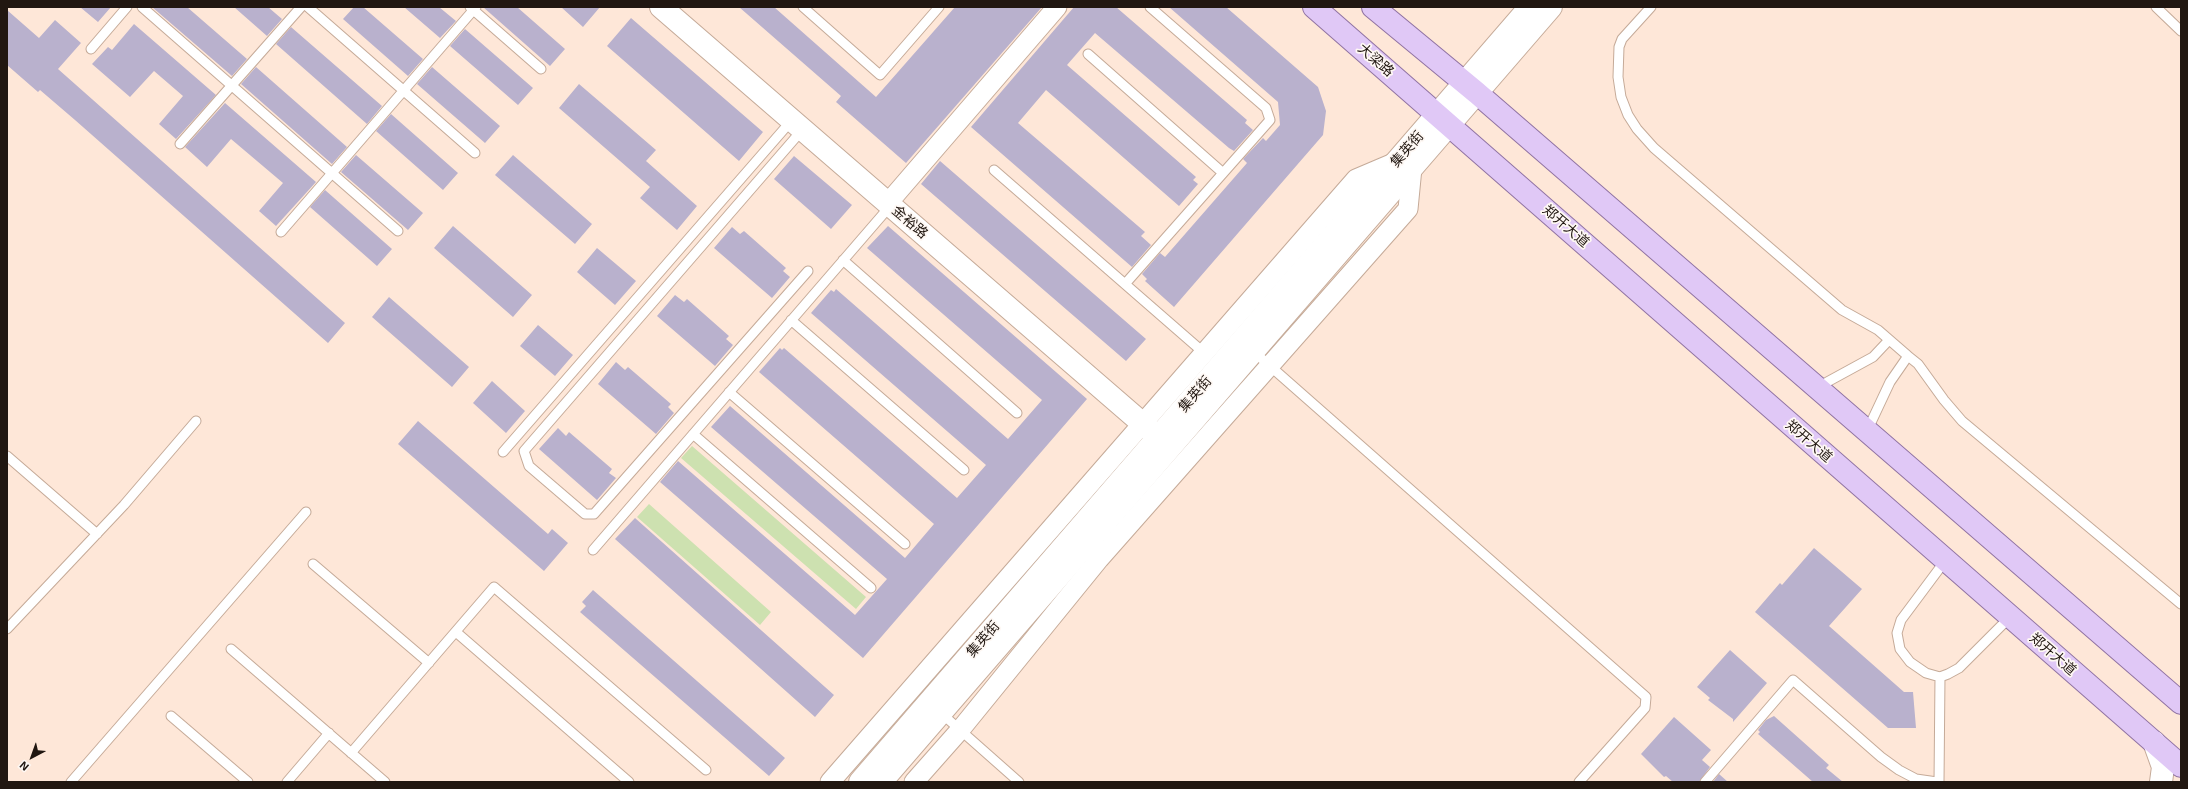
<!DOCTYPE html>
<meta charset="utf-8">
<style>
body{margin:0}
#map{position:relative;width:2188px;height:789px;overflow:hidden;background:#fee7d8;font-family:"Exo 2",sans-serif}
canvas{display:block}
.frame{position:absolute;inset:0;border:8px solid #211711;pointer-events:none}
.north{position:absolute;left:12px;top:737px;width:40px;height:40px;-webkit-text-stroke:3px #fef8f4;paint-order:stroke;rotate:221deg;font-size:11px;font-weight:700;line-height:16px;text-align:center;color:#211711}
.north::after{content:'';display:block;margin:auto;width:14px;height:18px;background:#211711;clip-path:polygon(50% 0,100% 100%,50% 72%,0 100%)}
</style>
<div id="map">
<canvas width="2188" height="789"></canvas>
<div class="frame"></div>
<div class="north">N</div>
</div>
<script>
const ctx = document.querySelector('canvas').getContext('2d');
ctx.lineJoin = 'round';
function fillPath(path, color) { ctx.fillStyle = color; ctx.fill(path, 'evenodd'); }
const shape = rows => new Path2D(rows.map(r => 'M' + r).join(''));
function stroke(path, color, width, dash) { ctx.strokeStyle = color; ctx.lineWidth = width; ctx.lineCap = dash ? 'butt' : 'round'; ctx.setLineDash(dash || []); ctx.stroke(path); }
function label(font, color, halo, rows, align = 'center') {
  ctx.font = font + ' "Exo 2","Noto Sans SC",sans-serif'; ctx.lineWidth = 3.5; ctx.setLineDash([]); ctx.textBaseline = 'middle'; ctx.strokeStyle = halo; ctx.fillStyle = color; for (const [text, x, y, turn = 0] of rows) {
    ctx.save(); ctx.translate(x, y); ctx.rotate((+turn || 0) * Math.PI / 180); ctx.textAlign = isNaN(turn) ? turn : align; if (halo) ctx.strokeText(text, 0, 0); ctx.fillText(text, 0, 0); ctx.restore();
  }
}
fillPath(shape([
 [692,446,866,597,856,609,681,458],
 [649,504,771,612,760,625,637,517]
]), '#cde1b0');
fillPath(shape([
 [80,7,111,7,98,22],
 [152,7,187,7,247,59,232,76],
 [234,7,268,7,282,19,267,36],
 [354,7,363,7,423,59,408,76,343,19],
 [404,7,439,7,456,21,440,38],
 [483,7,517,7,565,49,550,66],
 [561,7,600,7,583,27],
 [739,7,774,7,876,97,955,7,1042,7,906,163,836,102,841,96],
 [1074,7,1116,7,1247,120,1245,123,1253,130,1234,151,1229,148,1095,33,1067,65,1196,177,1193,180,1198,184,1179,206,1046,90,1018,123,1145,232,1141,236,1151,245,1132,267,971,127],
 [1169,7,1226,7,1318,87,1326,111,1323,135,1174,307,1145,281,1147,279,1142,274,1160,253,1165,257,1247,163,1243,159,1263,138,1266,141,1280,125,1278,102],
 [7,10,39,38,55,20,81,43,58,69,345,323,328,343,75,120,40,90,38,92,7,65],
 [631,18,763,132,739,161,607,46],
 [134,24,216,95,176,139,159,124,183,96,154,71,130,97,92,64,108,47,112,50],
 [291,27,382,106,367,124,276,44],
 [465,29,533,88,518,105,450,46],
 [256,67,347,147,332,164,241,84],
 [432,67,500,126,485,143,417,84],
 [579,84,656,150,646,161,697,206,677,230,640,198,650,187,559,108],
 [225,103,316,182,276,226,259,211,283,183,231,139,207,167,185,147],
 [391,114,458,173,443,190,376,131],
 [356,155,423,213,408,230,341,172],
 [513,155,592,224,575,244,495,175],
 [794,156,852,205,831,229,774,179],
 [940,161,1146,339,1126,361,921,184],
 [325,190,392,249,377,266,310,207],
 [453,226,532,295,513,317,434,248],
 [888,226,1087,399,863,658,660,482,678,461,855,615,887,579,711,427,730,406,905,558,934,524,759,372,780,348,782,350,784,348,957,498,986,465,811,313,831,290,834,292,836,289,1008,439,1042,400,867,248],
 [732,227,740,234,744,231,786,268,783,271,790,277,772,298,714,248],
 [597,248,636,281,615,305,577,272],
 [675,295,684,302,687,299,729,336,726,339,733,345,715,366,657,316],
 [389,297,469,367,452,387,372,317],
 [538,325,573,355,555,376,520,346],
 [616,362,625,370,628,367,671,404,668,407,674,413,656,434,598,384],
 [492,381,525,411,506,433,473,403],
 [418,421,548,534,552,529,568,543,544,571,398,444],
 [558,428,566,436,569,432,612,469,609,473,616,478,597,500,539,449],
 [635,518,834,695,815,717,615,539],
 [1814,548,1862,589,1829,626,1904,692,1913,692,1916,728,1888,728,1755,612,1780,583,1782,585],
 [593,590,785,758,769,776,580,612,586,606,582,602],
 [1730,650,1767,683,1733,722,1733,719,1708,700,1710,698,1697,687],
 [1774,716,1829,765,1826,768,1843,782,1813,782,1758,734,1760,732,1758,730,1766,720],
 [1674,717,1711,750,1702,760,1710,767,1699,782,1673,782,1666,776,1664,777,1641,754],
 [1719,774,1728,782,1713,782]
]), '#b9b1cd');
const service = shape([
 [142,7,398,231],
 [308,7,475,153],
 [470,7,541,69],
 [803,7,880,75,939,7],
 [1651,7,1622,39,1619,47,1618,77,1621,97,1628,115,1637,129,1654,148,1842,310,1878,330,1908,356,1918,364,1944,400,1962,421,2181,604],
 [2156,7,2181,31],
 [91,49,127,7],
 [1088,54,1223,173],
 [803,129,524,451,529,466,585,514,594,514,808,271],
 [180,144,301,7],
 [994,170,1203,352],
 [281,232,476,7],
 [843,260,1017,413],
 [1125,284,1270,120,1266,108,1150,7],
 [791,320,964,470],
 [1253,351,1646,697,1645,708,1579,782],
 [1818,387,1873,357,1889,340],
 [729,392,905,544],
 [1867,431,1890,382,1908,356],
 [693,434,871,588],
 [503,452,792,120],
 [7,456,97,534],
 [593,550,891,205],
 [1945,561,1901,620,1897,633,1900,649,1910,662,1926,673,1940,677,1948,674,1959,668,2010,617],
 [313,564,429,663],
 [7,629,124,505,196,421],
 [456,632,629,782],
 [231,649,385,782],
 [941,713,1019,782],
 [171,716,248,782],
 [351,753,494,587,706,770],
 [71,782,306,512],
 [287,782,329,733],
 [1705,782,1793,680,1881,757,1899,770,1916,779,1937,782],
 [1939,782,1940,677]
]);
const minor = shape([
 [888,203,1057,7],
 [830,782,1356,179,1396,162],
 [914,782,960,730,1099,559,1408,209,1412,168]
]);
const tertiary = shape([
 [661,7,1158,437],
 [2154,742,2163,767,2161,782]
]);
const secondary = shape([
 [860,782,1530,7],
 [881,782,1551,7]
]);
const primary = shape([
 [1314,7,2181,766],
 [1373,7,1477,93,2181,703]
]);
stroke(service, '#c5aa98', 11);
stroke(minor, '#c5aa98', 21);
stroke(tertiary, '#c5aa98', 24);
stroke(secondary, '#c5aa98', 24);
stroke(primary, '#9073a2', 24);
stroke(service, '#fff', 9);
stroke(minor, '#fff', 19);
stroke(tertiary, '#fff', 22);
stroke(secondary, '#fff', 22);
stroke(primary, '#e0c8f6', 22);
label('14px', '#211711', '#fef8f4', [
 ["大梁路",1376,60,41],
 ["集英街",1407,149,-49],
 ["金裕路",910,222,41],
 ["郑开大道",1566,226,41],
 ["集英街",1195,394,-49],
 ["郑开大道",1809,441,41],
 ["集英街",983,639,-49],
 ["郑开大道",2053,654,41]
]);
</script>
